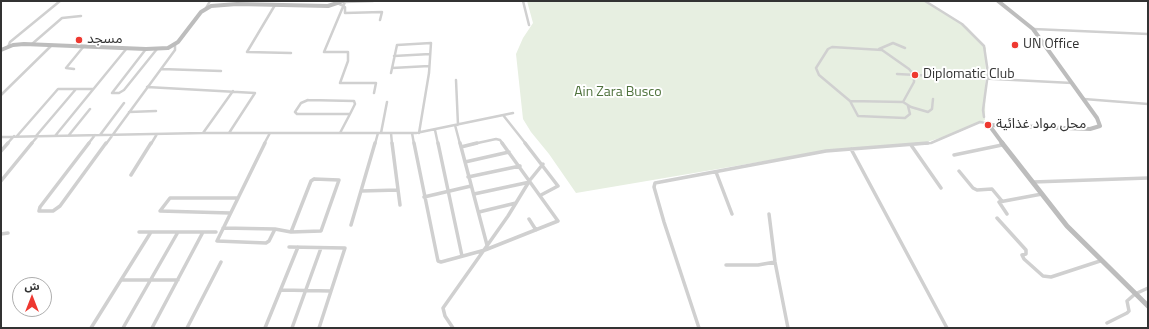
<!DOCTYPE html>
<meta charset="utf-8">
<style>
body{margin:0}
#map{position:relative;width:1149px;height:329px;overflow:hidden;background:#fff;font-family:"Titillium Web","Noto Sans Arabic",sans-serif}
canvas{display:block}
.frame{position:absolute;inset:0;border:2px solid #333;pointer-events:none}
.north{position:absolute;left:12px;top:277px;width:40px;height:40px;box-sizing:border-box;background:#fff;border:1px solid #adadad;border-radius:50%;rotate:0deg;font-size:11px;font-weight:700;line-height:16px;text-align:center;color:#333}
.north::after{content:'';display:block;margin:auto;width:14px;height:18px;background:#ee3830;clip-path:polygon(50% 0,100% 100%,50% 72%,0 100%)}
</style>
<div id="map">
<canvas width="1149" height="329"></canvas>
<div class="frame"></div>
<div class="north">ش</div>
</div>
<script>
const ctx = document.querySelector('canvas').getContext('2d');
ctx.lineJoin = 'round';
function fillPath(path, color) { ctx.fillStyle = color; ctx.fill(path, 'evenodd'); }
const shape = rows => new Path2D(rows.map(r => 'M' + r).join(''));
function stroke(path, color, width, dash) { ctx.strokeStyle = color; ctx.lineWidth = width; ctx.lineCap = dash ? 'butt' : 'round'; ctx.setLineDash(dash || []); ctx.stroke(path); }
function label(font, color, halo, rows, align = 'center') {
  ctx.font = font + ' "Titillium Web","Noto Sans Arabic",sans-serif'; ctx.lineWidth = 4; ctx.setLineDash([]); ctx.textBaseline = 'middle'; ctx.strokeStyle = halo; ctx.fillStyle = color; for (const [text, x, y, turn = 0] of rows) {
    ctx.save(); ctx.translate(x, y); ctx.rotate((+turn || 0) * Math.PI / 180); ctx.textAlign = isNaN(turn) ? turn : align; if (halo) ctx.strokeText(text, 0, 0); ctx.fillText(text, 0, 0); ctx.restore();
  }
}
fillPath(shape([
 [527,1,926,1,967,27,986,48,985,120,957,133,920,144,830,150,576,193,549,154,531,132,523,119,516,54,523,38,533,23]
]), '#e7efe1');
stroke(shape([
 [523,1,529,25],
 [925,1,962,24,984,46,988,73,983,110,984,117],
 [345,2,324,52,348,52,348,61,340,83,376,83,374,93],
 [345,2,373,1],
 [339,4,345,7,345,13,382,12,380,20],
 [275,5,247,52,291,53],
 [206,8,210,1],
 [1033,29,1148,34],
 [32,44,62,18,81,16],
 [8,47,10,42,60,1],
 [146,49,112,93,119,93,124,90,157,49],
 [879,49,893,43,905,48],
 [394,56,430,54],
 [392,68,429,66],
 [74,69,66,68,84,46],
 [161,69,221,71],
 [391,73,397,45,431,43,429,73,419,133],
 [897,74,1072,83],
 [456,80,458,125],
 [147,87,255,93,229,133],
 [1,95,52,45],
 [1084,99,1148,104],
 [308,100,354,101,355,104,350,114,297,114,295,112,301,103,308,100],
 [850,101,903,102,911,107,928,112,932,109,933,99],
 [903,102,914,82,914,75,909,69,882,50,832,47,828,49,816,68,819,75,850,101,858,116,905,118,910,114,908,106],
 [129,112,156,111],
 [503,115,526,144],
 [455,125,460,144],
 [435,130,438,144],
 [203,133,233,91],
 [340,133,350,114],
 [381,133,387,102],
 [391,133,392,144],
 [412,133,414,144],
 [69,135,90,109],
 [100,135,124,103],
 [17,136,58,89,93,89],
 [36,136,76,89],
 [55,136,127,48],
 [1,137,203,133,416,133,513,113],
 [7,144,14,136],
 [31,144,38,136],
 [88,144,95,135],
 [106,144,175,50,175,45],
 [151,144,157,134],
 [264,144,270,133],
 [375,144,378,133],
 [473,144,496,139,500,140,503,144],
 [915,144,931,143,980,122,991,124]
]), '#d0d0d0', 2.5);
stroke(shape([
 [89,143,40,207,39,211,53,211,60,206,106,143],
 [265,143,217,241,266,243,269,241,275,229],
 [392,143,400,205],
 [414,143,438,261,441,262,485,250,558,221,502,143],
 [438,143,462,256],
 [460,143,487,245],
 [525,143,558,186,541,195],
 [911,145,941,188],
 [461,147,477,143],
 [851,149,947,328],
 [1,151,8,143],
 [954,155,1002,145],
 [465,162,509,152],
 [959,171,973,188,977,190,992,189,1002,201],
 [716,172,732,214],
 [131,175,151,143],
 [468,177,520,166],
 [314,179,339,180,321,231,291,232,311,181,314,179],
 [1,181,32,143],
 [1033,182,1148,178],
 [361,191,398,190],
 [474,194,530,182],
 [424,197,471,186],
 [479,212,516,203],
 [230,213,160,211,170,198,237,198],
 [769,214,775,262,788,328],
 [1007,214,999,202,1042,194],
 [997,218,1026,250,1026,254,1022,255,1024,259,1043,276,1051,277,1100,261],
 [529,219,536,230],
 [351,225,375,143],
 [223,228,275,229,291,232],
 [139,232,216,232],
 [1,234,8,233],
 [289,247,345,248,319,328],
 [726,265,758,265,775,262],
 [121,280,178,280],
 [281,290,331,291],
 [1107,323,1127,313,1129,311,1127,301,1135,294,1148,288],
 [91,328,151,232],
 [123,328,178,232],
 [152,328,203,232],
 [187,328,221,262],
 [265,328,298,247],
 [292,328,321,248],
 [453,328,445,316,443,308,508,216,530,180,543,164],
 [699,328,664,222,654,187,655,183,826,151,928,143]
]), '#d0d0d0', 3.5);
stroke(shape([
 [998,1,1033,29,1097,118,1100,126,1090,129,989,125,1003,144],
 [1,50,13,45,24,44,146,49,168,48,178,42,201,12,211,6,237,4,328,6,343,1]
]), '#bdbdbd', 4);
stroke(shape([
 [1002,143,1067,226,1148,306]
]), '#bdbdbd', 5);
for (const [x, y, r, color] of [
 [79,40,4,"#ee3830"],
 [1015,45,4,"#ee3830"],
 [915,75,4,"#ee3830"],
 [988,125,4,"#ee3830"]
]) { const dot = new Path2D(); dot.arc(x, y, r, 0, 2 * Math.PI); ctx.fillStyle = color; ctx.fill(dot); stroke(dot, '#fff', 1.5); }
label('14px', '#333', '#fff', [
 ["مسجد",87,40],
 ["UN Office",1023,45],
 ["Diplomatic Club",923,75],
 ["محل مواد غذائية",996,125]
], 'left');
label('14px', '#4f723c', '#fff', [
 ["Ain Zara Busco",618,93]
]);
</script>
